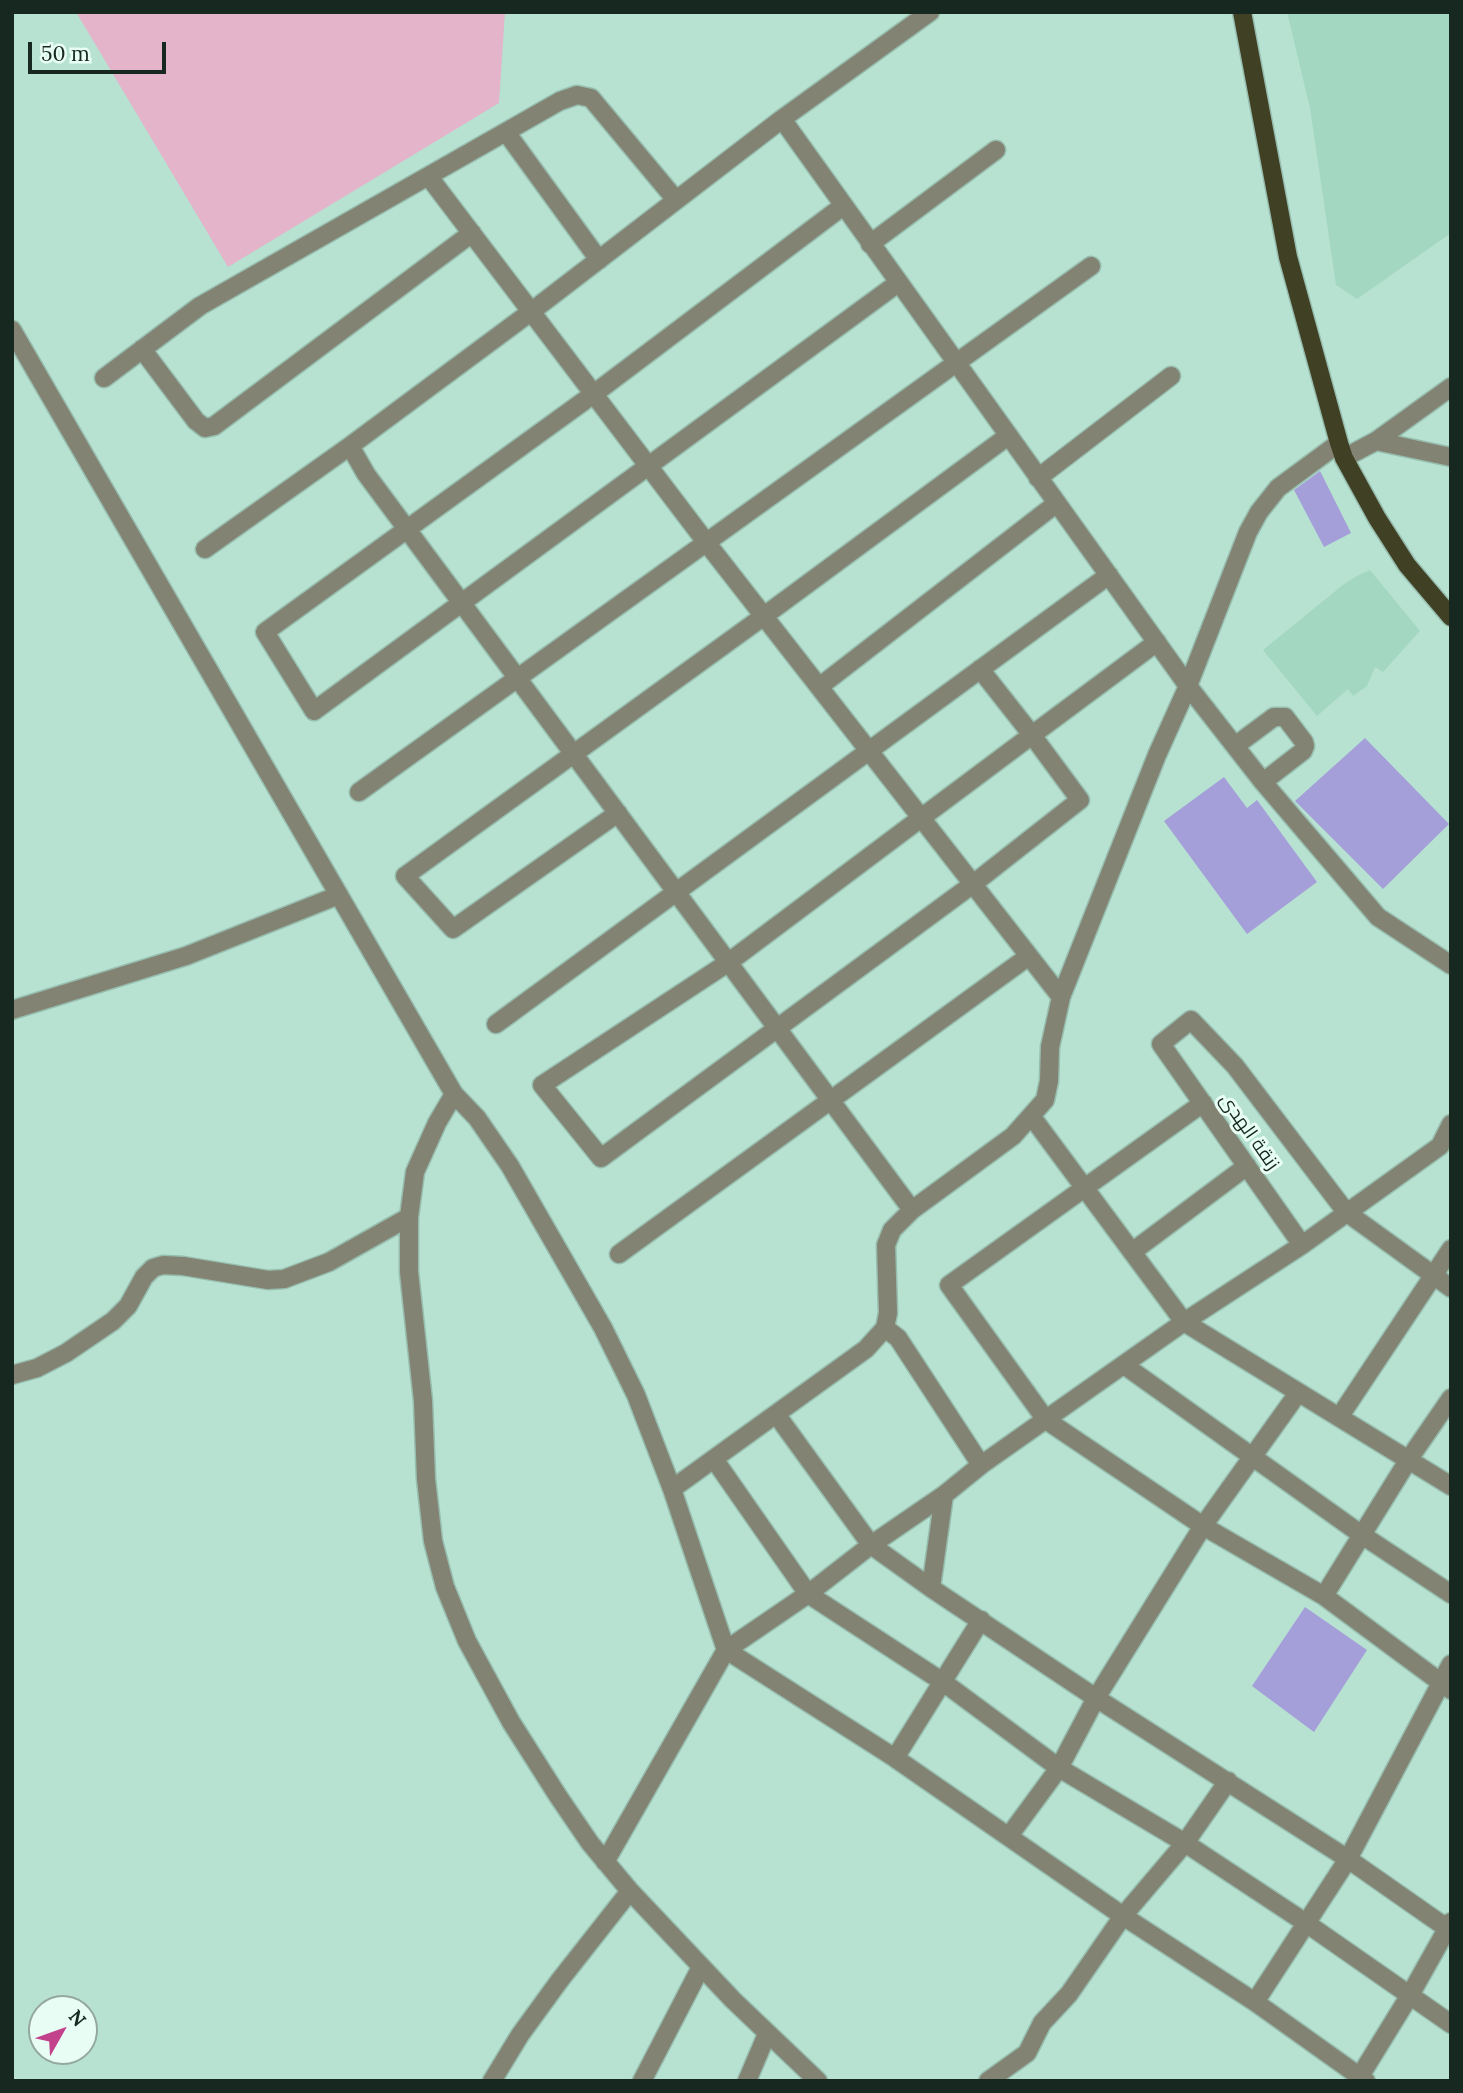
<!DOCTYPE html>
<meta charset="utf-8">
<style>
body{margin:0}
#map{position:relative;width:1463px;height:2093px;overflow:hidden;background:#b7e2d1;font-family:Lora,serif}
canvas{display:block}
.frame{position:absolute;inset:0;border:14px solid #172821;pointer-events:none}
.north{position:absolute;left:28px;top:1995px;width:70px;height:70px;box-sizing:border-box;background:#e8fef5;border:2px solid #94a8a0;border-radius:50%;rotate:50deg;font-size:19px;font-weight:700;line-height:28px;text-align:center;color:#172821}
.north::after{content:'';display:block;margin:auto;width:24px;height:32px;background:#c2428c;clip-path:polygon(50% 0,100% 100%,50% 72%,0 100%)}
.scale{position:absolute;left:28px;top:42px;width:138px;height:32px;box-sizing:border-box;border:4px solid #172821;border-top:0;padding-left:9px;font-size:21px;line-height:24px;white-space:nowrap;color:#172821;-webkit-text-stroke:5px #e8fef5;paint-order:stroke}
</style>
<div id="map">
<canvas width="1463" height="2093"></canvas>
<div class="frame"></div>
<div class="north">N</div>
<div class="scale">50 m</div>
</div>
<script>
const ctx = document.querySelector('canvas').getContext('2d');
ctx.lineJoin = 'round';
function fillPath(path, color) { ctx.fillStyle = color; ctx.fill(path, 'evenodd'); }
const shape = rows => new Path2D(rows.map(r => 'M' + r).join(''));
function stroke(path, color, width, dash) { ctx.strokeStyle = color; ctx.lineWidth = width; ctx.lineCap = dash ? 'butt' : 'round'; ctx.setLineDash(dash || []); ctx.stroke(path); }
function label(font, color, halo, rows, align = 'center') {
  ctx.font = font + ' Lora,Cairo,serif'; ctx.lineWidth = 6; ctx.setLineDash([]); ctx.textBaseline = 'middle'; ctx.strokeStyle = halo; ctx.fillStyle = color; for (const [text, x, y, turn = 0] of rows) {
    ctx.save(); ctx.translate(x, y); ctx.rotate((+turn || 0) * Math.PI / 180); ctx.textAlign = isNaN(turn) ? turn : align; if (halo) ctx.strokeText(text, 0, 0); ctx.fillText(text, 0, 0); ctx.restore();
  }
}
fillPath(shape([
 [1287,12,1451,12,1451,233,1357,299,1336,285,1310,108],
 [1370,570,1420,631,1383,672,1375,667,1367,686,1353,696,1348,689,1317,716,1263,650,1344,584,1357,576]
]), '#a4d7c2');
fillPath(shape([
 [76,12,505,12,499,103,228,267]
]), '#e3b4ca');
fillPath(shape([
 [1320,471,1351,533,1324,547,1294,490],
 [1365,738,1449,824,1383,889,1295,801],
 [1224,777,1247,808,1257,800,1317,882,1247,934,1164,821],
 [1305,1607,1367,1650,1314,1732,1252,1686]
]), '#a49fd9');
const minor = shape([
 [782,119,1188,686,1263,782,1378,917,1451,965],
 [506,132,599,260],
 [429,177,706,542,1061,997],
 [843,206,595,393,265,632,314,711,898,283],
 [870,244,996,150],
 [12,330,454,1094,477,1118,510,1166,603,1328,636,1395,672,1489,726,1650,895,1758,1123,1916,1255,2002,1366,2081],
 [142,349,196,421,205,428,214,426,472,233],
 [104,378,200,306,560,101,577,95,591,98,676,200],
 [1376,441,1451,457],
 [350,446,366,474,912,1210],
 [1344,458,1376,441,1451,387],
 [1038,478,1171,376],
 [205,549,350,446,532,311,782,119,930,12],
 [980,669,1032,735,1080,800,973,884,601,1158,542,1085,729,962,921,818,1032,735,1157,642],
 [819,687,1057,503],
 [1235,746,1274,717,1285,717,1304,742,1305,746,1303,751,1263,782],
 [359,792,1091,266],
 [618,813,453,929,405,876,764,616,1008,436],
 [12,1010,186,956,339,895],
 [496,1024,1109,575],
 [454,1094,437,1123,415,1172,409,1217,409,1272,423,1401,426,1479,433,1541,445,1587,467,1641,511,1722,558,1796,590,1843,630,1891,733,2000,818,2081],
 [1203,1103,949,1285,1046,1420,1203,1526,1324,1596,1451,1690],
 [1032,1117,1184,1322,1451,1486],
 [1302,1245,1161,1044,1191,1020,1235,1066,1346,1212,1451,1288],
 [1132,1252,1247,1166],
 [619,1254,1029,956],
 [885,1328,898,1338,981,1465],
 [1124,1365,1362,1535,1451,1594],
 [12,1375,37,1368,66,1353,113,1321,128,1306,144,1277,153,1268,163,1265,183,1266,268,1280,284,1279,329,1262,409,1217],
 [776,1414,871,1545,931,1588,1096,1698,1348,1859,1451,1931],
 [1340,1416,1451,1249],
 [714,1459,808,1594,943,1682,1059,1768,1185,1843,1306,1923,1451,2024],
 [672,1489,866,1349,885,1328,888,1313,886,1245,892,1230,912,1210,1013,1136,1045,1100,1049,1081,1050,1047,1061,997,1157,755,1188,686,1248,532,1259,512,1278,488,1339,443],
 [931,1588,944,1495],
 [1324,1596,1409,1459,1451,1398],
 [895,1758,981,1620],
 [1009,1836,1059,1768,1096,1698,1203,1526,1298,1393],
 [605,1862,726,1650,808,1594,871,1545,944,1495,981,1465,1184,1322,1302,1245,1440,1146,1451,1124],
 [1255,2002,1348,1859,1451,1664],
 [492,2081,520,2035,560,1980,630,1891],
 [642,2081,701,1967],
 [747,2081,767,2034],
 [988,2081,1027,2053,1042,2023,1069,1994,1123,1916,1185,1843,1228,1781],
 [1357,2081,1410,1995,1451,1922]
]);
const major = shape([
 [1242,12,1288,257,1339,443,1344,458,1377,518,1407,565,1451,617]
]);
stroke(minor, '#97bdae', 21);
stroke(major, '#97bdae', 21);
stroke(minor, '#838374', 18);
stroke(major, '#404025', 18);
label('19px', '#172821', '#e8fef5', [
 ["زنقة الهدى",1249,1132,55]
]);
</script>
